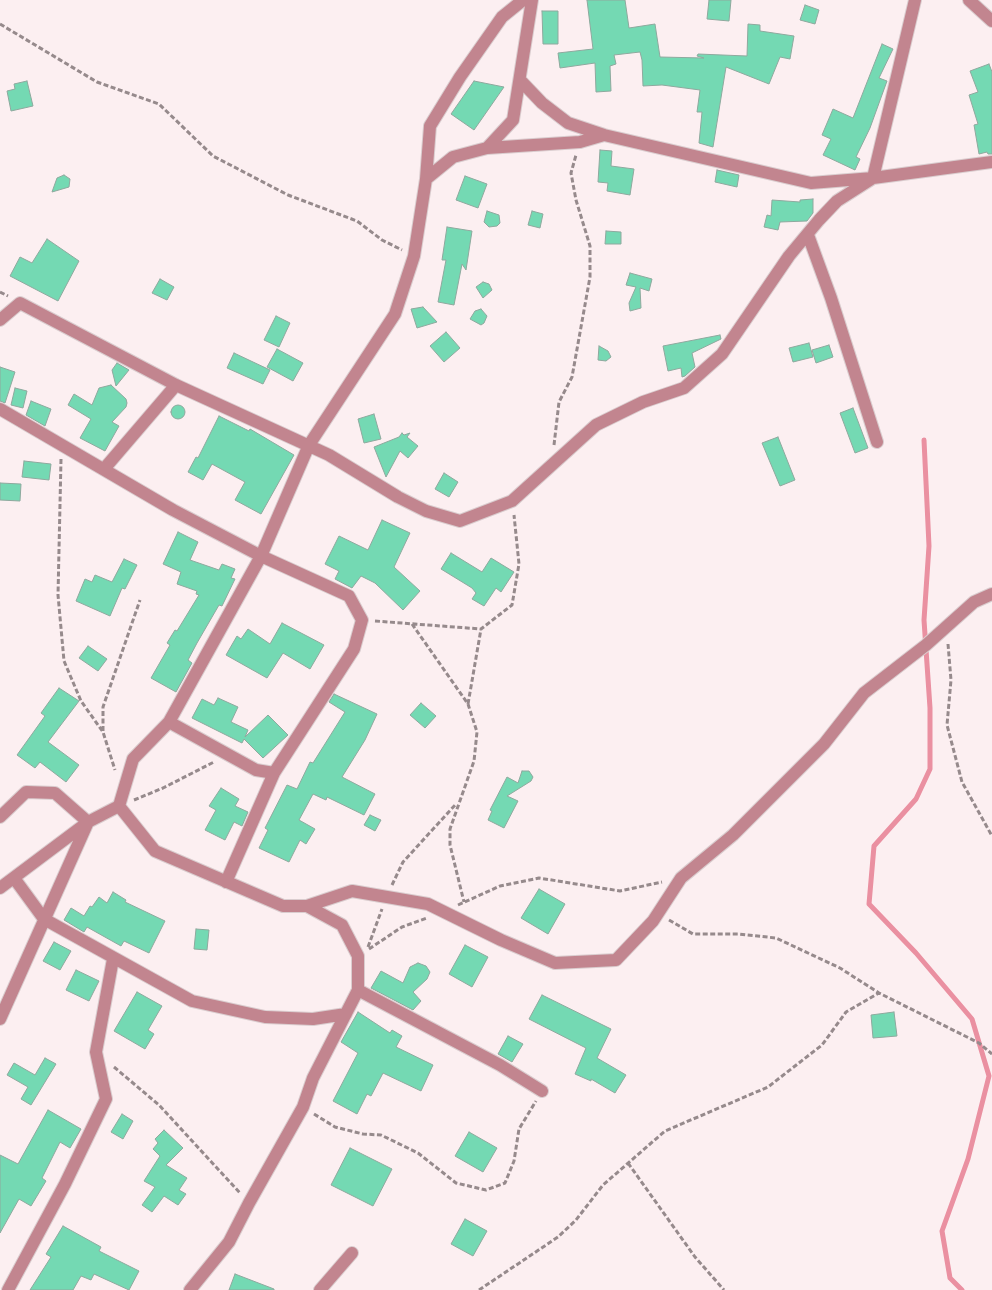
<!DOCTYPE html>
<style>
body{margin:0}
canvas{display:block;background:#fceff1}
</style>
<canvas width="992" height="1290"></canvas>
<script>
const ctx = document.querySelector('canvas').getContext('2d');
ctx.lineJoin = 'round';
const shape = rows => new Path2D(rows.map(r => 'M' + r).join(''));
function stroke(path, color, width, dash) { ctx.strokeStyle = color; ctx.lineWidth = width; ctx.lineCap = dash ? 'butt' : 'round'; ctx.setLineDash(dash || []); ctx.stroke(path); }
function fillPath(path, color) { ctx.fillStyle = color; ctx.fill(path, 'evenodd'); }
stroke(shape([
 [924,440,929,546,924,620,930,708,930,769,916,799,874,846,869,904,916,953,972,1019,989,1076,968,1159,942,1231,950,1278,962,1290]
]), '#ea90a1', 5);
const building = shape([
 [587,0,625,0,629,28,655,24,660,57,704,58,697,56,698,54,747,56,748,24,760,25,760,31,794,36,790,59,780,57,769,84,726,67,713,147,699,143,702,112,697,112,700,90,662,85,643,86,642,60,640,52,614,55,616,64,610,66,611,91,596,92,595,63,560,68,558,53,593,49,587,0],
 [709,0,731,0,729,21,707,19,709,0],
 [805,5,819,10,815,24,800,20,805,5],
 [542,11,558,11,558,44,543,44,542,11],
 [882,44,893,49,879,78,887,81,870,128,856,157,860,159,855,170,823,155,831,139,822,135,833,109,853,118,882,44],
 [989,64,992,72,992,154,988,154,987,152,979,154,974,125,978,124,969,95,978,92,970,71,989,64],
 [27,81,33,106,11,111,7,91,15,89,14,84,27,81],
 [474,81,504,87,474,130,451,114,474,81],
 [600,150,612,151,611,166,634,169,630,195,607,191,608,183,598,182,600,150],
 [717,170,739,175,737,187,715,182,717,170],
 [64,175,70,179,69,187,52,192,57,178,64,175],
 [465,176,487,184,478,208,456,200,465,176],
 [813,199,813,213,807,221,780,222,778,230,764,227,767,215,771,216,772,200,800,202,800,200,813,199],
 [487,211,499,215,500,223,497,226,489,227,484,222,487,211],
 [532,211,543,214,540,228,528,225,532,211],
 [447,227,472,231,466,270,462,264,454,305,438,302,446,260,442,260,447,227],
 [606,231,621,232,621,244,605,244,606,231],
 [47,239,79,261,58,301,10,276,20,257,32,263,47,239],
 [630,273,652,279,649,291,640,288,641,308,630,311,629,303,636,287,626,285,630,273],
 [160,279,174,287,167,300,152,293,160,279],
 [483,282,489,284,492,290,483,298,476,287,483,282],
 [423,307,437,322,417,328,411,309,423,307],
 [481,309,487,316,484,323,481,325,470,319,475,311,481,309],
 [276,316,290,323,279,347,264,340,276,316],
 [446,332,460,348,444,362,430,346,446,332],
 [720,335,721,339,692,353,695,367,685,376,682,377,681,368,668,371,663,346,720,335],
 [809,343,813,357,793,362,789,348,809,343],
 [829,345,833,357,816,363,812,350,829,345],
 [599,346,608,351,611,357,606,361,598,360,599,346],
 [277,349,303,363,293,381,267,367,277,349],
 [234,353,270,370,263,384,227,368,234,353],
 [117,363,129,370,116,386,112,370,117,363],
 [0,367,15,372,5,403,0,401,0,367],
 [111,385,126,399,127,403,126,407,112,422,119,426,105,451,80,438,91,419,68,405,74,394,92,405,99,388,111,385],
 [15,388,27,391,23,408,11,405,15,388],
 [31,401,51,409,45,426,26,415,31,401],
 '171 412a7 7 0 1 1 14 0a7 7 0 1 1-14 0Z',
 [853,408,868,448,855,453,840,413,853,408],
 [374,414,381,439,364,443,358,419,374,414],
 [219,416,249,431,250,429,294,455,261,514,235,500,245,482,212,464,203,480,188,472,196,457,198,458,219,416],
 [402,433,404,435,410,433,407,437,418,446,408,458,400,451,386,477,374,447,399,437,402,433],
 [778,437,795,480,780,486,762,443,778,437],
 [24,461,51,464,49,480,22,477,24,461],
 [444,473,458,482,449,497,435,489,444,473],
 [0,483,21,484,20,501,0,500,0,483],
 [382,520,410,533,394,567,420,591,403,610,375,583,361,576,352,588,335,579,339,571,325,564,339,536,368,550,382,520],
 [178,532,198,542,190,560,219,570,222,564,235,569,231,578,235,579,222,606,219,605,197,643,188,660,192,663,176,692,151,678,170,645,167,643,175,630,177,631,199,595,196,594,197,591,177,584,181,572,163,564,178,532],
 [451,553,482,572,491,558,514,572,501,592,496,588,484,606,472,599,476,593,472,588,441,569,451,553],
 [124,559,137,565,125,589,122,588,110,616,76,601,85,579,92,582,95,575,112,582,124,559],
 [282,623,324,645,310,669,283,653,267,678,226,655,237,636,241,639,248,629,270,644,282,623],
 [88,646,107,659,98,671,79,658,88,646],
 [59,688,79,701,48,742,79,765,66,782,40,762,35,768,17,755,45,716,41,713,59,688],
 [334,694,377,714,365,740,342,777,375,794,364,815,327,797,326,800,313,794,299,820,315,829,306,844,300,840,289,862,259,848,268,830,265,828,287,785,297,789,310,762,313,763,345,712,329,702,334,694],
 [218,698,238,707,231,722,248,730,245,737,268,715,288,735,263,758,244,739,242,743,192,718,202,699,214,705,218,698],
 [421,703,436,716,425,728,410,715,421,703],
 [522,771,529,771,533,777,531,781,507,796,518,801,504,828,488,820,492,811,490,810,507,777,518,783,522,771],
 [221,788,239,799,235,806,248,812,242,826,234,822,225,840,205,830,216,810,209,806,221,788],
 [370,815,381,820,375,831,364,825,370,815],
 [539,889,565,904,548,934,521,918,539,889],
 [113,892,126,900,125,902,165,921,149,953,124,941,121,946,87,927,84,932,64,920,71,908,84,916,90,906,92,907,99,897,107,903,113,892],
 [196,929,209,930,207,950,194,949,196,929],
 [54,942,71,951,60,970,43,961,54,942],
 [465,945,488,957,472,987,449,974,465,945],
 [418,963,426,966,430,972,427,979,413,992,421,1001,413,1010,371,988,381,971,403,983,410,967,418,963],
 [76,970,99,981,89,1001,66,990,76,970],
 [137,992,162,1006,148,1030,154,1034,145,1049,114,1031,137,992],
 [542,995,611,1029,597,1058,626,1075,615,1093,591,1079,591,1081,575,1074,586,1048,529,1019,542,995],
 [358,1012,390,1033,392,1030,402,1036,396,1047,433,1065,421,1091,383,1073,371,1096,367,1094,357,1114,333,1101,358,1053,341,1042,358,1012],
 [894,1012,897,1036,873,1038,871,1015,894,1012],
 [508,1036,523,1044,512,1062,498,1054,508,1036],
 [45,1058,56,1064,31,1105,21,1099,28,1087,7,1075,14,1063,35,1075,45,1058],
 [48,1110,81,1129,70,1148,60,1142,42,1178,46,1181,31,1206,19,1199,0,1233,0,1155,18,1164,48,1110],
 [122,1114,133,1121,123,1139,111,1132,122,1114],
 [164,1130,183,1148,166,1165,187,1178,179,1190,186,1194,178,1205,164,1196,152,1212,142,1205,155,1187,144,1181,160,1156,153,1149,158,1143,155,1139,164,1130],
 [469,1132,497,1148,483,1172,455,1156,469,1132],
 [350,1148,392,1169,373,1206,331,1185,350,1148],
 [465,1219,487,1231,473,1256,451,1244,465,1219],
 [63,1226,101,1247,99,1251,139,1271,129,1290,94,1274,91,1280,81,1276,73,1290,30,1290,51,1257,46,1254,63,1226],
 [235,1274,274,1289,274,1290,229,1290,235,1274]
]);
fillPath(building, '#74d9b3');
stroke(building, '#8ea99e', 1);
const minor = shape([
 [969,0,992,21],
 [520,80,542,103,568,123,604,135,811,183,873,178,992,162],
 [487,148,580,142,604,135],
 [426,179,430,126,460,77,502,17,523,0],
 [808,235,831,298,877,442],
 [0,320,20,303,176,385,329,455,398,497,426,511,460,521,512,501,596,425,643,402,684,388,722,354,789,256,819,220,837,201,873,178,915,0],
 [0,409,173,510,261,556,349,596,362,620,354,649,274,773,256,770,169,722],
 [104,469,176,385],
 [119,806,155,851,283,906,307,906,352,891,428,904,501,940,555,963,616,960,653,921,681,878,733,835,824,744,864,693,926,645,974,602,992,594],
 [0,817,26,792,55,793,88,822,0,1019],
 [14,878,44,919,192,1001,265,1017,313,1019,346,1014],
 [226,882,274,773],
 [0,888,88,822,119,806,133,759,169,722,261,556,309,445,395,314,414,256,426,179,453,157,487,148,513,120,532,0],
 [358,990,500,1065,542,1091],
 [8,1290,65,1184,106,1099,96,1052,113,959],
 [190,1290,229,1242,249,1203,303,1107,313,1078,358,990,358,956,342,925,307,906],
 [320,1290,352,1253]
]);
stroke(minor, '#dacdcf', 14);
stroke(shape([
 [0,24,97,82,159,104,213,156,288,195,357,221,382,240,402,250],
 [0,292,8,296],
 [554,445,559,402,572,377,590,277,590,246,576,200,571,173,576,155],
 [61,459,58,595,64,661,81,701,103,732,115,770],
 [375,621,481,629,512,605,519,564,514,515],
 [412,624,468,704,477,732,474,761,450,829,450,845,464,902],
 [948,644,951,680,947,725,962,782,992,836],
 [468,704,481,629],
 [103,731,103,707,140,600],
 [134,800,163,788,214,762],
 [392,885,403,862,456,804],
 [458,905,500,886,539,878,620,891,662,882],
 [669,920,693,934,738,934,776,938,840,968,879,993,979,1043,992,1054],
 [368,947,382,909],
 [369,949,402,927,427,918],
 [114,1067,159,1105,240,1193],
 [314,1114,335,1127,363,1134,381,1135,418,1153,456,1183,486,1190,505,1183,514,1161,519,1129,536,1101],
 [628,1163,695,1257,724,1290],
 [479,1290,558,1237,576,1220,603,1185,665,1131,768,1087,822,1045,846,1012,879,993]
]), '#968a8c', 3, [5, 2.5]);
stroke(minor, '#c2858f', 12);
</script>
